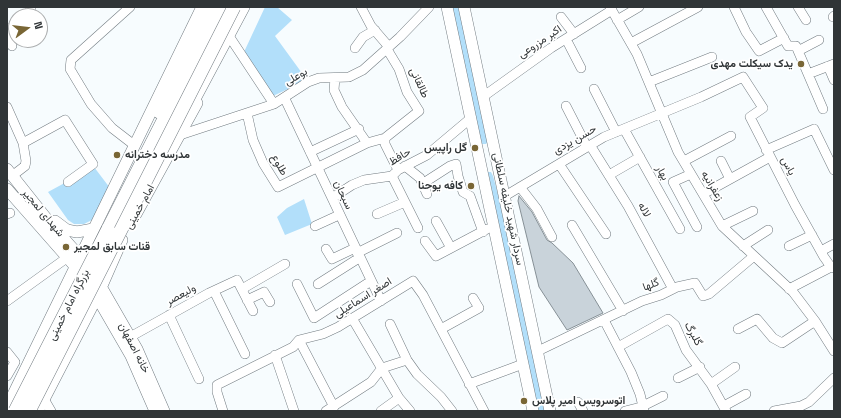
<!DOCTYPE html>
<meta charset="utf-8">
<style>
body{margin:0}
#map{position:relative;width:841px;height:418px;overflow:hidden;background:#f7fcfe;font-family:"Space Grotesk",sans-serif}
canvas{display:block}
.frame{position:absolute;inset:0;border:8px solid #303537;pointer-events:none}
.north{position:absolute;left:8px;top:8px;width:40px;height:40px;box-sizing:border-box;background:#fff;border:1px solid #acaeaf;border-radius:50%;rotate:75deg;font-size:11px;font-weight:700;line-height:16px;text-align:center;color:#303537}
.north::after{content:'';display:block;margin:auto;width:14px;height:18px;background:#796635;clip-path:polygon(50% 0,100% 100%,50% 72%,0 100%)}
</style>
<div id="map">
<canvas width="841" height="418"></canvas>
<div class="frame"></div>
<div class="north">N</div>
</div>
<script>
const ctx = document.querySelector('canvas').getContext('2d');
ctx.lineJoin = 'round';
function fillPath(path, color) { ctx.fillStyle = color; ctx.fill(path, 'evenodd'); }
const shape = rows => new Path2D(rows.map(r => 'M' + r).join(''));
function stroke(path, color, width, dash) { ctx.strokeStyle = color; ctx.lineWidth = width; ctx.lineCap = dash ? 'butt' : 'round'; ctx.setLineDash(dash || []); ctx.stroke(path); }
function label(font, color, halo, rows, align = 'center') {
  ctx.font = font + ' "Space Grotesk",Vazirmatn,sans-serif'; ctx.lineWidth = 3.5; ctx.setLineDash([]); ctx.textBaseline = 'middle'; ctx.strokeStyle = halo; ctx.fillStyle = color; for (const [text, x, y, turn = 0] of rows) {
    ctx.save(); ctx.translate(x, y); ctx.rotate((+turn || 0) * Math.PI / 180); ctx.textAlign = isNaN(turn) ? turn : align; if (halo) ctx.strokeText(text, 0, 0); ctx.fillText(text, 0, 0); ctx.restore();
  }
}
fillPath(shape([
 [265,7,277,7,292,20,275,36,307,80,273,96,244,52],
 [449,7,460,7,489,140,486,144,482,144],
 [94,167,110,188,94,219,84,224,74,224,68,220,48,192],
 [488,172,491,172,493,176,503,212,546,411,536,411],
 [304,199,312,224,285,235,277,217,287,208]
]), '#b2dffa');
const building = shape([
 [519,196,532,212,547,240,552,243,573,263,603,313,567,330,539,287,518,201,519,196]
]);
fillPath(building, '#c9d3da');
stroke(building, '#869096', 1);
const minor = shape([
 [130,7,71,60,70,69,91,104,112,128,134,145],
 [361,7,371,26,389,47],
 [610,7,637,54,678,152,722,226,793,292,815,321,834,351],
 [734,7,746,32,759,51,784,38],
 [766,7,788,46,796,46,823,109],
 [798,7,806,20],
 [28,16,31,7],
 [561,17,574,34],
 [833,17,834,16],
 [617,20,639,7],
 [7,30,16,25],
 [7,33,12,46],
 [231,39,274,104],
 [566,39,581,68],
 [631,43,698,7],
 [355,48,363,37,375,30],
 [387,49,399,69,407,92,419,111,385,138,385,144,398,170],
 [798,51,819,40],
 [828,66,834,80],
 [808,74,834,64],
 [335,78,334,90,342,107,367,143],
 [649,82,712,57],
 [594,89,616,132],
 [484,96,551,48,612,10],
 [285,99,381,301],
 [566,106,587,147],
 [7,107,23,143,26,161,25,166,12,176],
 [247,113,253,140,263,163,278,187,367,143,385,138],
 [624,129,680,229],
 [180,135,274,104,308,82,319,78,349,77,363,70,400,37,429,7],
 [23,143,65,120,93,164,68,182],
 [590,145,628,206,673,289],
 [766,150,814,129,834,170],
 [310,152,359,129],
 [684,161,731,136],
 [721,161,730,179],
 [559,164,606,234],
 [405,166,420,178,427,194],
 [691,174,673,182,697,227],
 [609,175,640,157],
 [392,176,418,228],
 [422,184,450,166,456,164,458,176,463,192,470,196,483,232],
 [520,187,537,209,552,237],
 [703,194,770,157],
 [505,196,604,137,701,97,743,77,763,108,750,117,795,205,824,257,831,267,834,268],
 [332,198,352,185,364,180,392,176,398,170,427,155,471,118],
 [7,214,10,213],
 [377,214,405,202],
 [436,221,451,248],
 [572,225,623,311],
 [315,226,339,215],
 [722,226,753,211],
 [425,241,436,256,487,229],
 [743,246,768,230],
 [789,246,812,235],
 [326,249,332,259,355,248],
 [821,251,834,244],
 [357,253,397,233],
 [297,284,314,318,371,281],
 [318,284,359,258],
 [242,289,285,264],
 [789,289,831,267],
 [214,291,245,354],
 [247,300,264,292,270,302],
 [7,301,68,257],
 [169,315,199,379],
 [352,318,399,398,410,411],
 [604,320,631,372,640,394,644,411],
 [390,324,407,360,417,374,441,397,452,411],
 [441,329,479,308,473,298],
 [738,329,757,319,773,338,782,343,815,321],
 [130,337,209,293,237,280,253,311],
 [299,340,334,407],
 [618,347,668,319,675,325,686,350,711,384,726,411],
 [538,351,642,301,661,295,677,287,695,283,703,296,709,294,754,256],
 [7,352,15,362,7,376],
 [275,355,294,411],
 [678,378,700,367],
 [469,384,523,364],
 [711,384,735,367],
 [44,399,51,411],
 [578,402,583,411],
 [643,406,663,396],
 [724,406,746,394],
 [223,411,217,392,217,385,293,347,299,340,323,334,338,327,413,281,423,295,484,411],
 [326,411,371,382,382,368,407,360],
 [381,411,399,398],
 [625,411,637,408,644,411],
 [774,411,801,406,809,402,834,378]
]);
const major = shape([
 [447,7,533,411],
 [464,7,550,411],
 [7,169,50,223,83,260],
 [7,189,80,272],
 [136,214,197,103],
 [55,221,67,230,77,232,93,229],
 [99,283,137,349,164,411],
 [94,292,131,356,155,411],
 [7,407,202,7],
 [38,411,97,297,122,240]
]);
const highway = shape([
 [188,110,243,7],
 [159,112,209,7],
 [108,229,221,7]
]);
stroke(minor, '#727b81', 10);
stroke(major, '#727b81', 12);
stroke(highway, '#727b81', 14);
stroke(minor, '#fff', 9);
stroke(major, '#fff', 11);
stroke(highway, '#fff', 13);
const highwayBridge = shape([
 [15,411,108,229],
 [29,411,234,7]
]);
stroke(highwayBridge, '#727b81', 14, []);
stroke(highwayBridge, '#fff', 13);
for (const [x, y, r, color] of [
 [801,64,4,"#796635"],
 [475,148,4,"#796635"],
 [117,155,4,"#796635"],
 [471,186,4,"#796635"],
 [66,247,4,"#796635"],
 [524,401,4,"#796635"]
]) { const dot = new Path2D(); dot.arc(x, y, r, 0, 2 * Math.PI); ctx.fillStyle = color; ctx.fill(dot); stroke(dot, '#fff', 1.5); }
label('11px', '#303537', '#fff', [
 ["اکبر مزروعی",540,42,-34],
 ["بوعلی",296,77,-30],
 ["طالقانی",419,83,65],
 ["حسن یزدی",575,140,-30],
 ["حافظ",400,157,-31],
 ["طلوع",279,165,60],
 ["یاس",788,166,62],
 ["بهار",662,173,61],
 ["زعفرانیه",712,186,59],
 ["سبحان",343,195,65],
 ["امام خمینی",140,207,-61],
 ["سردار شهید خلیفه سلطانی",508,209,78],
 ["لاله",644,210,62],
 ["شهدای لمجیر",43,213,50],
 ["گلها",651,285,-20],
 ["ولیعصر",181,295,-29],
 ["اصغر اسماعیلی",363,298,-32],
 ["بزرگراه امام خمینی",69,305,-63],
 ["گلبرگ",693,334,61],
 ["خانه اصفهان",134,348,63]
]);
label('bold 11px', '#303537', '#fff', [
 ["یدک سیکلت مهدی",793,64],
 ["گل راپیس",467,148],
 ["مدرسه دخترانه",125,155,"left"],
 ["کافه یوحنا",463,186],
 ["قنات سابق لمجیر",74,247,"left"],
 ["اتوسرويس امير پلاس",532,401,"left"]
], 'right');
</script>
